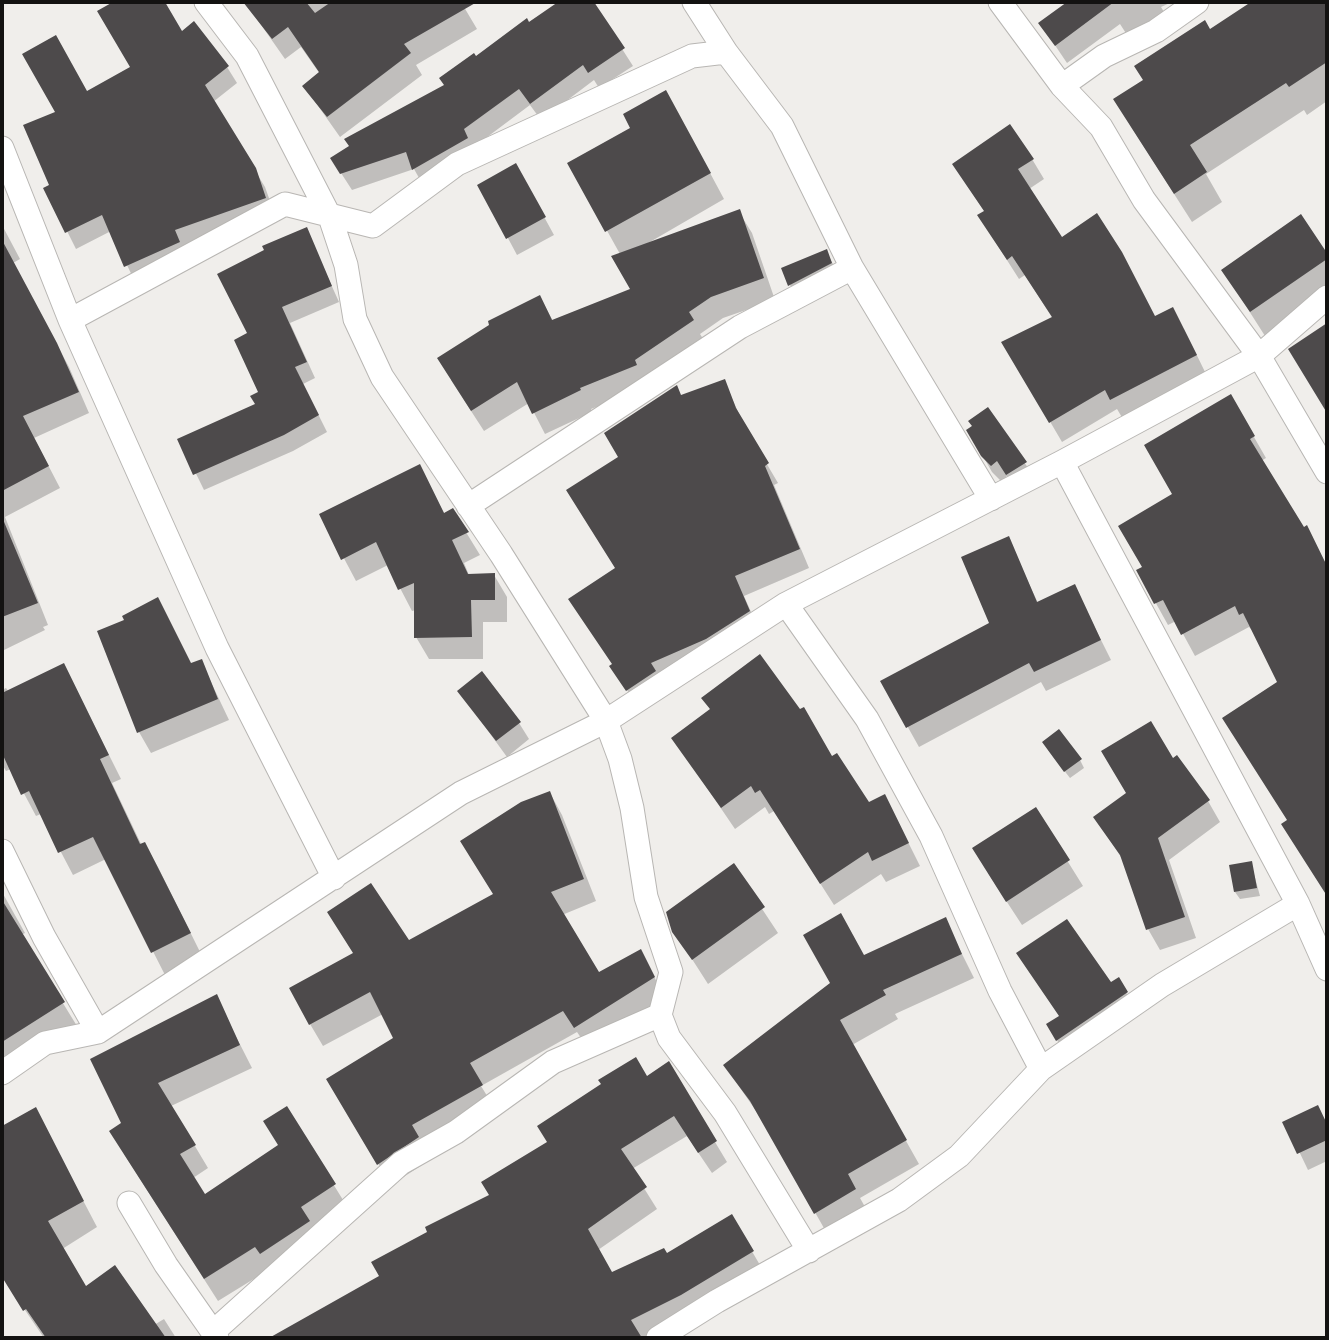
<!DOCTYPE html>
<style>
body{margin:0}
#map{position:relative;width:1329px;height:1340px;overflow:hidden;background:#f0eeeb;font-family:"Times New Roman",serif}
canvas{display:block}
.frame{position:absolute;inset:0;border:4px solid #131211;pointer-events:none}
</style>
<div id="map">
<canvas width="1329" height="1340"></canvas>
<div class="frame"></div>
</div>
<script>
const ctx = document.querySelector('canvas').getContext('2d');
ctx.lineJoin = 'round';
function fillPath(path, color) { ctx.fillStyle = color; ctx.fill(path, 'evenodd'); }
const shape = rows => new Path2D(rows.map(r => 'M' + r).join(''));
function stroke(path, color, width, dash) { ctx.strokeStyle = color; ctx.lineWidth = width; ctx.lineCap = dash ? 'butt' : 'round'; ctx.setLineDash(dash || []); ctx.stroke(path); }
fillPath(shape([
 [116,2,163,2,181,33,227,67,237,83,213,102,265,187,275,215,135,282,111,231,76,249,46,189,51,186,57,113,132,67,99,12],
 [245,2,461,2,477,29,416,65,422,75,340,137,304,86,320,74,301,47,285,59],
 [560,2,592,2,633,66,599,88,594,80,541,120,530,105,423,185,414,169,352,190,332,159,446,86,441,79],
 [1070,2,1172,2,1161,7,1167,17,1131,41,1120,24,1067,63,1040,23],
 [1254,2,1327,2,1327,101,1307,115,1304,110,1206,174,1222,202,1192,222,1132,128,1145,81],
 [680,117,724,199,643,246,739,212,752,233,775,300,723,318,700,334,705,342,648,387,591,409,592,412,545,434,529,403,484,431,451,380,540,297,553,321,633,290,620,254,570,164],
 [1032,159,1044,179,1029,189,1061,239,1155,318,1184,329,1207,376,1123,419,1117,409,1062,442,1004,343,1053,319,1025,275,1019,279,991,235,985,212,966,184],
 [525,182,554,235,517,255,480,186],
 [1300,217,1327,256,1327,294,1265,336,1223,270],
 [2,225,20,259,13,263,69,367,89,413,34,438,60,488,5,517,48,625,43,627,45,630,2,651,2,380,13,374,2,353],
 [306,229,339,302,290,323,315,378,303,384,327,432,293,451,204,490,179,439,257,405,260,393,250,334],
 [826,251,835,268,799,301,790,285],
 [724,381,745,427,778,483,774,485,809,568,744,596,759,630,638,709,613,666,620,458,681,397],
 [1231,397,1266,458,1261,461,1304,529,1307,528,1327,566,1327,895,1296,846,1289,821,1279,683,1256,634,1249,627,1195,656,1176,621,1168,625,1138,571,1144,567,1175,495],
 [988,410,1035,478,1017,490,1007,476,1001,481,992,472,968,430],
 [419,466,445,515,453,511,480,555,464,563,469,575,494,575,507,597,507,622,483,622,483,659,429,659,416,637,416,610,412,611,388,565,356,581,321,515],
 [1008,539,1038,603,1074,586,1111,660,1046,691,1041,682,919,747,882,681,991,623],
 [201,661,229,720,151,753,139,732,192,665],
 [64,665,121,779,112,783,142,846,145,844,158,867,202,956,165,975,106,859,73,875,41,814,36,816,11,769,6,771,2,764,2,690,6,688,9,692],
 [459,691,519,723,529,739,507,757],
 [704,698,832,758,868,804,885,796,920,866,886,882,881,874,834,905,774,811,769,814,765,807,735,829,673,738,711,711],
 [1048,750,1080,760,1084,768,1070,778],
 [1172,760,1208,801,1220,822,1169,860,1196,938,1160,950,1148,929,1125,863,1095,818],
 [550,793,562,815,596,901,562,915,599,975,641,951,666,1000,588,1048,577,1032,481,1086,494,1107,430,1160,391,1185,328,1080,395,1039,383,1014,323,1046,310,1024,408,942,494,895],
 [1035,809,1083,886,1022,925,988,873],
 [1251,863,1260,896,1240,899,1235,892],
 [733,865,778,933,708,984,674,931],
 [2,892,25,933,21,935,77,1026,2,1073],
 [945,920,974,978,895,1014,898,1019,852,1045,919,1164,860,1198,869,1214,829,1237,765,1124,725,1066,864,957],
 [1118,979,1136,1009,1067,1057,1048,1025],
 [216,997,252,1068,171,1106,208,1168,193,1178,205,1197,279,1146,286,1108,348,1208,270,1269,218,1301,124,1154,123,1124],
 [646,1078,715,1142,727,1162,712,1173,687,1136,632,1169,657,1209,598,1250,612,1274,666,1255,732,1217,764,1272,693,1315,646,1338,272,1338,381,1277,491,1196,549,1144],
 [1318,1107,1327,1124,1327,1161,1308,1170,1285,1122],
 [35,1109,97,1227,18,1277,2,1250,2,1128],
 [85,1289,154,1325,164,1319,176,1338,44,1338,12,1291]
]), '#0003');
fillPath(shape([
 [113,2,165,2,182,31,194,21,229,66,205,85,256,168,266,198,175,230,180,242,124,267,102,215,65,233,43,188,49,185,23,125,55,112,22,54,56,35,87,91,130,67,97,11],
 [243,2,306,2,315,13,331,2,477,2,404,44,411,53,327,117,302,86,319,72,288,27,272,39],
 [558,2,594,2,625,48,588,73,583,65,530,104,519,89,464,129,468,138,412,170,406,152,340,174,330,158,349,146,344,139,444,85,439,78,474,53,476,56,527,18,529,22],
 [1067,2,1114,2,1055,46,1038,23],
 [1251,2,1327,2,1327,62,1289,87,1286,83,1190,145,1207,172,1174,194,1113,99,1143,80,1134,66,1205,20,1210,29],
 [666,90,711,173,605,232,567,163,630,128,623,114],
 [1010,124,1034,159,1018,169,1062,237,1097,213,1122,252,1155,316,1173,307,1197,355,1110,400,1105,390,1049,423,1001,342,1052,317,1012,256,1007,260,977,215,984,211,952,164],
 [516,163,546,217,506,239,477,185],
 [740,209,764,278,711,297,689,312,694,320,635,360,637,365,580,388,581,390,532,414,517,382,471,411,437,358,489,325,488,321,540,295,552,320,630,289,611,256],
 [1301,214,1327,253,1327,259,1250,312,1221,270],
 [307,227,332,286,282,307,307,362,295,367,319,415,284,435,193,475,177,439,255,404,250,396,258,392,234,340,247,333,217,274,264,250,262,246],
 [2,240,57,343,79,392,23,416,49,466,2,491],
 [827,249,832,263,788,286,781,268],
 [1327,323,1327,413,1288,349],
 [725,379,736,408,769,463,765,466,800,549,735,576,750,611,706,639,651,663,656,671,626,691,609,666,612,664,568,599,615,568,566,490,618,457,604,433,677,385,681,395],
 [1231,394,1255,436,1250,439,1304,527,1307,525,1327,566,1327,896,1281,824,1287,820,1222,718,1277,682,1243,613,1239,615,1235,606,1181,635,1163,600,1154,604,1136,570,1142,567,1118,526,1172,494,1144,445],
 [988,407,1027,462,1006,475,997,461,991,466,981,456,966,430,972,426,968,421],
 [420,464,444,513,453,508,469,532,452,540,468,574,495,573,495,600,471,600,472,637,414,638,414,583,398,590,376,542,341,560,319,514],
 [2,517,38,603,2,617],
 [1009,536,1037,602,1075,584,1101,640,1034,672,1029,663,906,728,880,681,989,623,961,557],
 [158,597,191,663,202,659,218,699,137,733,97,631,124,620,122,616],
 [760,654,800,709,804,707,832,756,837,753,869,802,885,794,909,843,872,861,868,852,820,884,760,790,755,793,751,786,721,808,671,738,710,709,701,698],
 [64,663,109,755,100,759,140,844,145,842,191,933,151,953,93,837,58,853,29,791,21,795,2,753,2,693],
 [482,671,521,722,496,741,457,691],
 [1151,721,1173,758,1177,755,1210,800,1158,838,1185,917,1146,930,1120,855,1093,817,1126,793,1101,751],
 [1059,729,1082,759,1064,772,1042,742],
 [550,791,584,879,551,892,599,972,641,949,655,977,574,1028,563,1011,470,1063,483,1085,412,1125,419,1137,377,1165,326,1079,393,1038,370,992,309,1025,289,988,353,953,327,912,371,883,409,940,493,894,460,841,521,802],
 [1036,807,1070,860,1006,902,972,848],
 [1252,861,1257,888,1234,892,1229,865],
 [734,863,765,907,692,960,672,932,666,912],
 [2,900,65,1002,2,1042],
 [841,913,864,955,946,917,962,954,883,990,886,995,840,1020,907,1140,848,1174,856,1189,814,1214,750,1101,723,1065,830,983,803,935],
 [1067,919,1111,982,1119,977,1128,992,1056,1041,1046,1024,1059,1016,1016,953],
 [217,994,240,1045,158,1083,196,1145,180,1154,205,1194,278,1145,263,1121,287,1106,336,1184,301,1207,310,1221,260,1254,255,1247,204,1279,109,1131,121,1123,90,1059],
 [636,1057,647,1076,669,1061,717,1141,698,1153,674,1116,621,1149,647,1187,588,1229,612,1272,664,1248,667,1253,732,1214,754,1251,681,1295,631,1320,642,1338,269,1338,379,1276,371,1262,427,1232,425,1227,489,1195,481,1182,547,1142,537,1126,601,1084,598,1080],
 [1318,1105,1327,1124,1327,1140,1297,1154,1282,1122],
 [36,1107,84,1201,48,1221,86,1286,115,1265,166,1338,46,1338,26,1309,23,1311,2,1277,2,1126]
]), '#4d4a4b');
const minor = shape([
 [206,2,247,56,330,217,346,265,355,319,382,377,501,554,606,721,620,759,632,808,646,897,671,972,660,1015,669,1038,725,1113,809,1251],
 [694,2,726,52,782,126,852,268,991,499],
 [1000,2,1062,86],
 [1197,2,1156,31,1104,56,1062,86,1101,127,1144,200,1259,356,1327,472],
 [2,148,70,320,217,648,334,878],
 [70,320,285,204,373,226,457,164,692,56,726,52],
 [1062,462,1298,904],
 [468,506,740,327,852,268],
 [786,604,867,719,931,836,1000,991,1041,1069],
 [2,851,44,937,98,1032],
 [2,1073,45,1043,98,1032,461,793,606,721,786,604,1062,462,1259,356,1327,297],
 [129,1203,166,1265,217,1338],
 [213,1332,401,1163,456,1132,553,1062,660,1015],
 [658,1338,717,1301,899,1200,959,1156,1041,1069,1162,985,1298,904,1327,969]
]);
stroke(minor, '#b8b6b3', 25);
stroke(minor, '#fff', 23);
</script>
